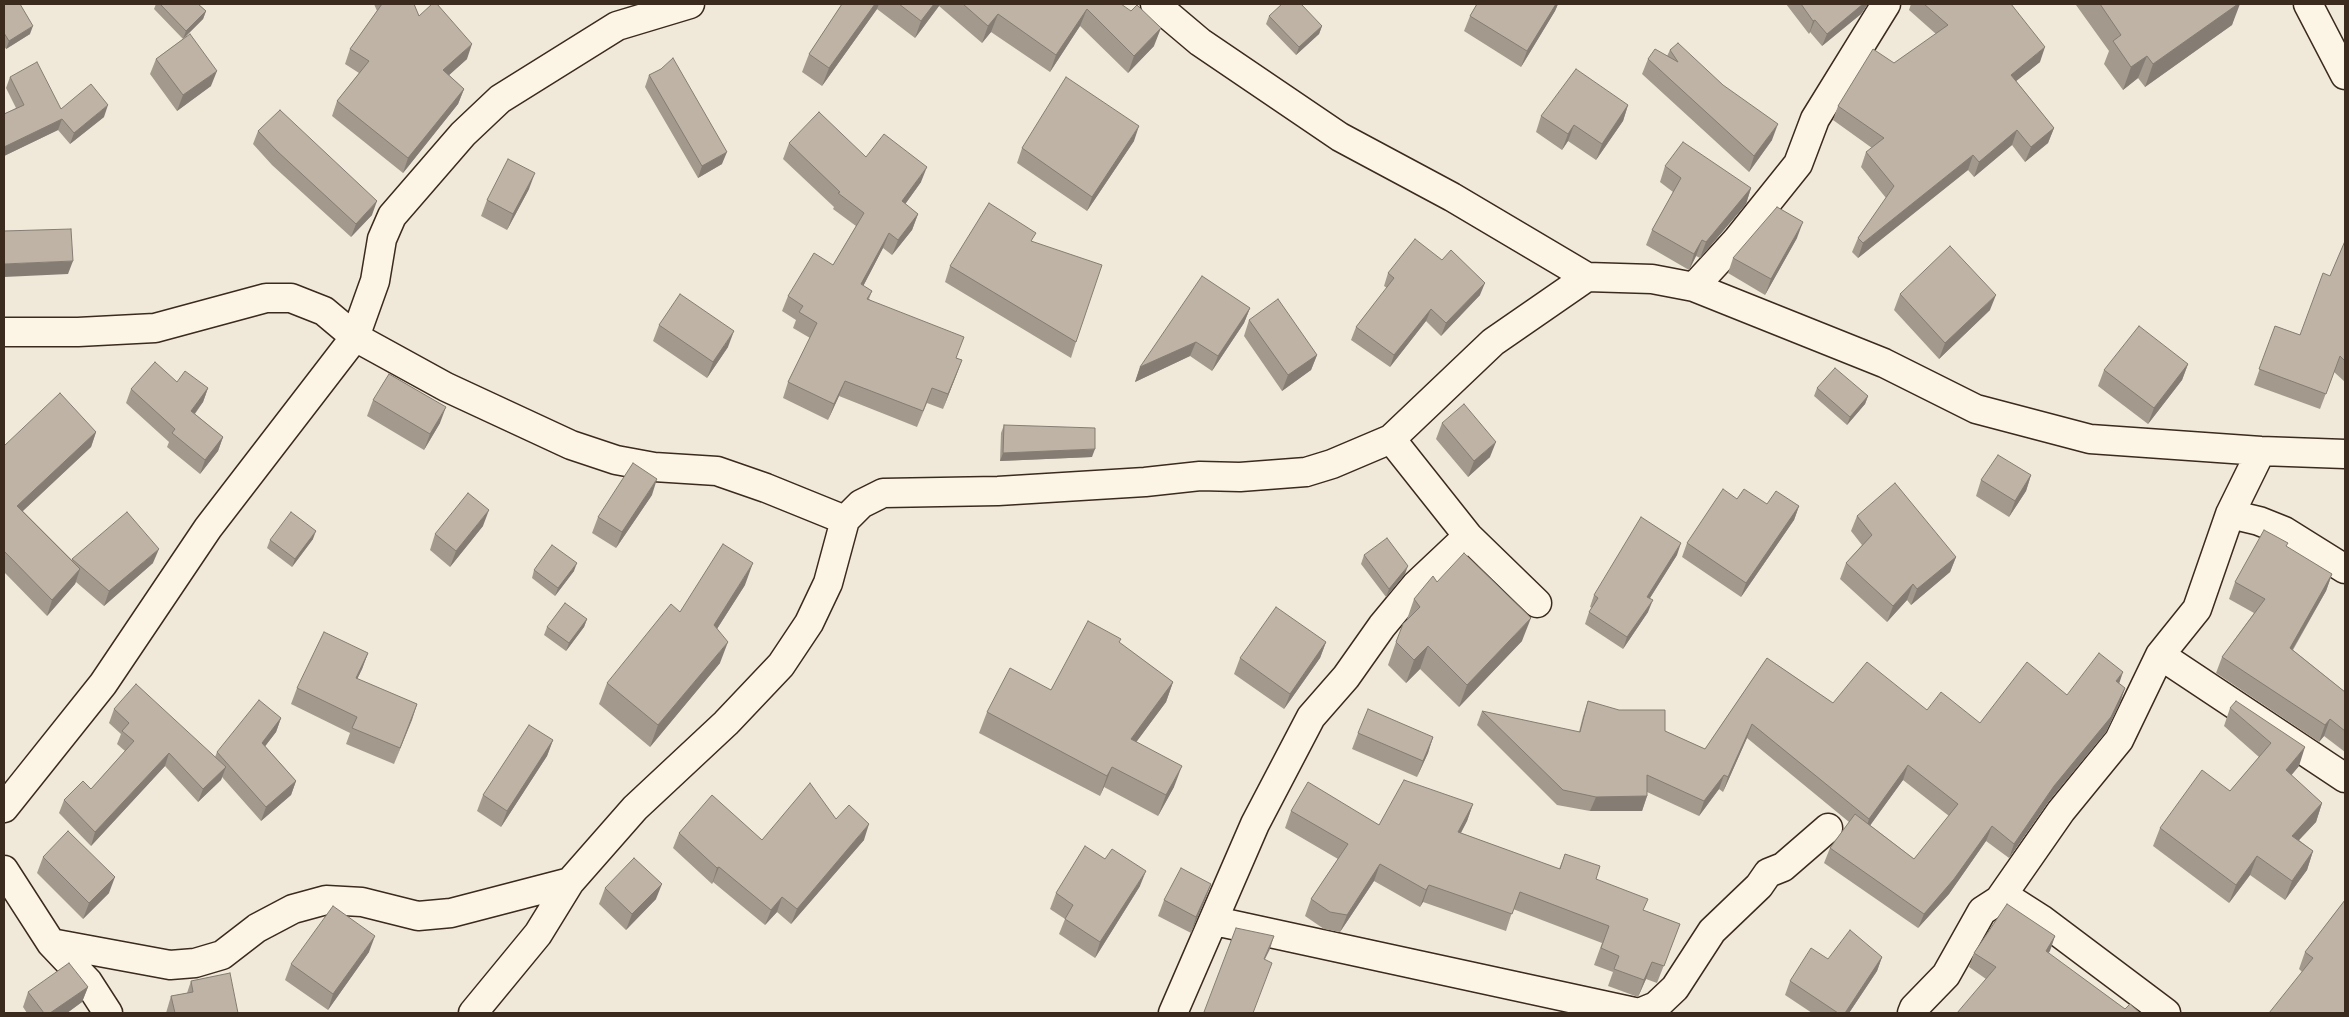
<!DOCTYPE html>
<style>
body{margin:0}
#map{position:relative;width:2349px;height:1017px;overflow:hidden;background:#f0e9d9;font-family:Mali,sans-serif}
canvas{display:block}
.frame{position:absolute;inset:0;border:5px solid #3b2a1e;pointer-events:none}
</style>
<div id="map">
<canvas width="2349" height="1017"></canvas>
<div class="frame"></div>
</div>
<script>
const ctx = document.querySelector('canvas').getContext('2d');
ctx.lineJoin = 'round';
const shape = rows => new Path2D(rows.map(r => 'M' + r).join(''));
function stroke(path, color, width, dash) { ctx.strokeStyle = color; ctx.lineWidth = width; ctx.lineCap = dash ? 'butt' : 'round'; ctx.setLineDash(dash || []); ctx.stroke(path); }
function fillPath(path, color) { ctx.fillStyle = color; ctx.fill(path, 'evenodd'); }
const street = shape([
 [1155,4,1200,42,1340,137,1452,197,1587,277,1652,279,1694,287,1884,363,1976,409,2090,439,2261,451,2345,454],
 [2308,4,2345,75],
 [1694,287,1737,240,1798,164,1815,119,1886,4],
 [4,332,78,332,155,328,266,298,291,298,324,311,355,337,446,387,571,445,616,460,654,467,717,471,766,488,845,520,861,504,883,493,998,491,1145,482,1200,476,1240,477,1306,472,1332,464,1391,439,1493,342,1587,277],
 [1391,439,1468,536,1537,603],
 [2230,514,2259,521,2284,531,2345,569],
 [2160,655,2345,778],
 [4,808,103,684,208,528,355,337,375,281,382,239,392,216,463,134,500,99,617,26,690,4],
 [4,870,51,943,88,982,108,1013],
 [1999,900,2061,811,2119,740,2160,655,2197,609,2230,514,2261,451],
 [1215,921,1639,1013,1656,1006,1675,988,1712,931,1759,886,1768,873,1783,867,1828,828],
 [51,943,170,965,195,963,222,955,257,928,293,909,326,900,362,902,418,916,451,913,570,882],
 [473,1013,538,934,570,882,635,808,726,723,781,665,809,623,828,583,845,520],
 [1173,1013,1255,824,1311,717,1346,677,1382,626,1416,585,1468,536],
 [1912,1013,1914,1008,1946,975,1982,911,1999,900,2016,903,2041,919,2166,1013]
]);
stroke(street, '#3b2a1e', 31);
stroke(street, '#fcf5e5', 28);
fillPath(shape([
 [156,4,198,4,206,11,203,19,183,39,211,86,177,111,150,74,156,59,183,39,154,9],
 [374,4,414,4,419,16,467,59,449,75,464,89,458,104,403,173,332,116,337,101,359,73,345,64,350,49,377,11],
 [842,4,1121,4,1154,46,1128,73,1080,26,1050,72,991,32,982,43,939,6,915,38,877,9,822,86,802,72,809,54],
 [1477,4,1558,4,1555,11,1521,67,1464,31,1470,16],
 [1786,4,1868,4,1861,14,1822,46,1810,32,1809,34],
 [1911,4,2011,4,2040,62,2016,81,2054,128,2048,143,2025,162,2012,145,1974,177,1968,170,1858,258,1852,252,1858,238,1886,198,1861,167,1866,152,1872,148,1833,120,1838,106,1894,63,1936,34,1909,10],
 [2076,4,2238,4,2232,25,2145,87,2138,78,2123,90,2104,64,2109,51,2076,5],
 [4,5,30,34,6,49,4,46],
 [1269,16,1322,26,1319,34,1296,55,1266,24],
 [1670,50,1772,140,1749,172,1642,74,1648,59,1667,56],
 [661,69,722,164,698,178,645,87,649,75],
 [10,77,61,109,104,117,70,144,58,130,4,156,4,114,16,108,6,88],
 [1628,105,1623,121,1596,160,1568,141,1562,150,1536,132,1541,116],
 [258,131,372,215,351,237,272,165,253,144],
 [1134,141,1087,211,1017,163,1022,148],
 [789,143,866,157,921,182,905,204,918,214,912,230,892,255,883,248,863,286,872,291,869,299,956,358,962,360,943,409,927,403,917,427,839,396,828,420,783,398,788,382,810,338,793,328,796,320,782,311,788,296,833,265,856,226,833,209,834,207,783,159],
 [1665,166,1751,188,1746,204,1700,258,1696,256,1689,270,1646,245,1652,230,1673,192,1660,182],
 [529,189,507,230,481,216,487,200],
 [1797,238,1765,295,1728,273,1733,258],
 [2345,241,2345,382,2334,372,2320,409,2254,385,2275,326,2300,335,2330,276],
 [1032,242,1076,342,1071,358,945,282,950,266],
 [1442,260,1480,295,1441,336,1426,321,1390,367,1351,340,1356,327,1387,288,1384,286,1388,273],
 [1900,294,1990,310,1939,359,1894,310],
 [1250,308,1244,323,1212,371,1190,356,1135,382,1140,367],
 [1249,320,1317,355,1311,370,1282,391,1244,336],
 [659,325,728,347,707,378,653,341],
 [2188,364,2182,380,2148,424,2098,386,2104,370],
 [177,382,208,388,203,402,195,414,223,437,218,451,200,474,167,447,169,442,126,403,131,389],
 [1817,388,1868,396,1865,404,1847,425,1814,396],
 [373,400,440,423,424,450,367,416],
 [1442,423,1490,457,1468,477,1436,439],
 [1004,425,1092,457,1000,461,1001,433],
 [96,432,91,447,23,511,72,560,72,559,153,563,104,606,76,582,75,584,47,616,4,572,4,446],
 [2031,475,2026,491,2009,517,1976,496,1981,480],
 [652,495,616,548,592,533,598,517],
 [1737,499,1767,504,1799,506,1794,520,1741,597,1682,557,1687,543],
 [1857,516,1956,557,1950,572,1911,605,1907,600,1887,622,1840,579,1846,563,1862,545,1851,531],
 [483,526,450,567,430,550,435,534],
 [313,539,292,567,267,548,270,540],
 [2286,547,2332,574,2326,591,2293,650,2345,692,2345,752,2324,736,2319,742,2216,673,2222,657,2254,613,2229,599,2235,582],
 [1364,555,1405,574,1386,597,1361,564],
 [1677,555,1650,598,1648,612,1623,649,1585,624,1589,612,1592,608,1590,607,1594,595],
 [534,570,574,571,555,596,532,578],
 [1437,582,1522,641,1459,707,1420,669,1406,683,1388,665,1396,642,1406,622,1414,599],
 [745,585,717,629,720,663,650,747,599,704,607,683,680,612],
 [587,619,584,627,566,651,544,635,547,627],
 [1326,642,1320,658,1284,709,1234,674,1240,658],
 [1120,643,1173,682,1166,702,1136,742,1174,787,1158,816,1104,787,1100,796,979,733,987,712,1051,690],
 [368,653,362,669,357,679,417,704,394,764,346,744,350,733,291,704,297,688],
 [1767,658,1833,703,1927,710,1980,723,2067,695,2119,684,2120,703,2106,732,2049,801,2009,858,1986,841,1949,894,1918,928,1824,863,1830,848,1849,822,1747,738,1723,792,1719,789,1699,816,1647,792,1647,796,1642,811,1590,811,1557,805,1477,725,1482,711,1579,732,1583,716,1588,701,1665,731,1705,749],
 [1903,780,1949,816,1914,859,1870,825],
 [2230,708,2299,766,2291,775,2322,803,2316,822,2299,840,2313,851,2307,870,2285,900,2250,875,2229,903,2153,846,2160,828,2230,791,2259,757,2224,726],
 [114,709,215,757,217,752,281,718,276,732,265,746,296,781,291,795,261,821,222,777,221,780,198,802,165,766,91,846,59,813,64,800,91,789,125,751,117,744,121,734,109,723],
 [1358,733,1433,737,1428,753,1417,777,1352,749],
 [553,740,547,756,501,827,477,811,483,795],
 [1473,804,1467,821,1461,833,1559,869,1565,854,1596,879,1643,910,1680,924,1657,983,1646,979,1638,997,1608,986,1613,972,1594,965,1602,943,1513,909,1506,931,1423,902,1420,907,1374,881,1340,932,1324,929,1305,916,1311,899,1338,859,1285,828,1291,811,1379,825],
 [836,819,864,840,791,924,777,912,765,925,713,882,712,884,673,848,679,833,762,840],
 [43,857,109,893,83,919,37,873],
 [1211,884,1205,900,1191,933,1158,916,1164,900],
 [1140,886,1095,958,1059,934,1065,919,1050,909,1056,893],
 [605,888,656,899,626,930,599,904],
 [2345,900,2345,1013,2299,969,2305,952],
 [2055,936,2048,953,2125,1009,2140,1013,1986,979,1969,967,1974,953],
 [369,952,328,1010,285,980,291,964],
 [1882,957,1877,971,1849,1013,1812,1013,1785,995,1790,981,1828,959],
 [191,981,238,1013,166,1013,171,996,187,993],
 [88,987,82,1002,67,1013,27,1013,23,1007,28,992]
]), '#a39a8d');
fillPath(shape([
 [875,4,879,4,877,9,822,86,829,68],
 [934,4,940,4,939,6,915,38,921,21],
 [1556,4,1558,4,1555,11,1521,67,1527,51],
 [1863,4,1868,4,1861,14,1822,46,1827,34],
 [2238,4,2240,4,2232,25,2145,87,2153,64],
 [1087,9,1080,26,1050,72,1056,55],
 [206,11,203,19,183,39,186,31],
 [998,14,991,32,982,43,988,26],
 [1815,20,1810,32,1809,34,1813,21],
 [33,26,30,34,6,49,9,41],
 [1322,26,1319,34,1296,55,1299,47],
 [1161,28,1154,46,1128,73,1134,56],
 [472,44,467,59,438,85,443,70],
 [2045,47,2040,62,2005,90,2011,75],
 [2147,56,2138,78,2123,90,2131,67],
 [217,71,211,86,177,111,183,95],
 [464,89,458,104,403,173,408,158],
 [108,105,104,117,70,144,74,133],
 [1628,105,1623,121,1596,160,1602,144],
 [62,119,58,130,4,156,4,147],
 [1778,124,1772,140,1749,172,1754,156],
 [1574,125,1568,141,1562,150,1568,134],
 [1139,126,1134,141,1087,211,1092,197],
 [2054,128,2048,143,2025,162,2031,147],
 [2017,130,2012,145,1974,177,1979,162],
 [727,152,722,164,698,178,702,166],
 [1973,155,1968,170,1858,258,1863,243],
 [927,167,921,182,896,217,902,201],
 [535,173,529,189,507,230,513,214],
 [1751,188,1746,204,1700,258,1706,242],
 [377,201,372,215,351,237,356,224],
 [918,214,912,230,892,255,898,240],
 [1803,222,1797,238,1765,295,1771,279],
 [889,233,883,248,856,300,861,284],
 [1702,240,1696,256,1689,270,1694,254],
 [73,261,68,274,4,277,4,264],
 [1485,283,1480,295,1441,336,1446,323],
 [1996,295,1990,310,1939,359,1945,343],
 [1250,308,1244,323,1212,371,1218,356],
 [1431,309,1426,321,1390,367,1394,355],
 [734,331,728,347,707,378,713,362],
 [1196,342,1190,356,1135,382,1140,367],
 [1317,355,1311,370,1282,391,1288,375],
 [962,360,956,376,943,409,948,394],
 [2188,364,2182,380,2148,424,2154,408],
 [845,381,839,396,828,420,834,404],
 [208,388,203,402,186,425,191,411],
 [1868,396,1865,404,1847,425,1850,417],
 [446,407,440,423,424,450,430,434],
 [96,432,91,447,12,521,17,506],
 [223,437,218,451,200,474,205,460],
 [1496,442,1490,457,1468,477,1474,461],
 [1095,449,1092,457,1000,461,1003,453],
 [2031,475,2026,491,2009,517,2015,501],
 [657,479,652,495,616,548,622,532],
 [1799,506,1794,520,1741,597,1746,583],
 [489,510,483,526,450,567,456,551],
 [316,531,313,539,292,567,295,559],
 [1681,543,1677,555,1643,609,1647,597],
 [159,549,153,563,104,606,109,591],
 [1956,557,1950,572,1911,605,1917,589],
 [577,563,574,571,555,596,558,588],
 [753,563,745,585,706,646,714,625],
 [1408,566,1405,574,1386,597,1389,589],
 [80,569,75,584,47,616,52,600],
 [2332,574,2326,591,2284,664,2290,648],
 [1913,584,1907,600,1887,622,1893,606],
 [1653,600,1648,612,1623,649,1627,637],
 [1531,618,1522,641,1459,707,1467,685],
 [587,619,584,627,566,651,569,643],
 [728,642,720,663,650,747,658,725],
 [1326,642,1320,658,1284,709,1290,694],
 [1428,646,1420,669,1406,683,1414,660],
 [368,653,362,669,350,694,356,678],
 [2123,672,2118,687,2116,681],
 [1173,682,1166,702,1123,760,1131,739],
 [2125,688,2120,703,2106,732,2049,801,2009,858,2014,844,2054,786],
 [417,704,412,720,394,764,400,748],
 [281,718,276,732,257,757,262,743],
 [2330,719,2324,736,2319,742,2325,725],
 [1752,724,1747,738,1723,792,1728,777],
 [1433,737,1428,753,1417,777,1423,761],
 [553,740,547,756,501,827,507,811],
 [2305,747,2299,766,2280,789,2286,770],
 [169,753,165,766,91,846,95,832],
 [1908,765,1903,780,1864,834,1869,819],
 [1182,766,1174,787,1158,816,1166,795],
 [226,767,221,780,198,802,203,789],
 [1112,767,1104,787,1100,796,1107,776],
 [1724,775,1719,789,1699,816,1704,801],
 [296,781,291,795,261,821,266,807],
 [1647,796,1642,811,1590,811,1596,797],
 [2322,803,2316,822,2286,854,2292,836],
 [1473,804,1467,821,1452,849,1458,832],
 [869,824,864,840,791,924,797,909],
 [1992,826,1986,841,1949,894,1918,928,1924,914],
 [2313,851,2307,870,2285,900,2292,881],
 [2257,856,2250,875,2229,903,2236,885],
 [1380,864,1374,881,1340,932,1347,915],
 [719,867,713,882,712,884,717,868],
 [1146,871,1140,886,1095,958,1100,942],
 [115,877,109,893,83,919,89,903],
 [662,884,656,899,626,930,632,914],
 [1211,884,1205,900,1191,933,1196,917],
 [1429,885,1423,902,1420,907,1426,890],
 [782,897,777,912,765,925,771,910],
 [375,936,369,952,328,1010,333,994],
 [1274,936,1270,949,1259,971,1264,959],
 [2055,936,2050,951,2040,965,2046,951],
 [1882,957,1877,971,1849,1013,1845,1013],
 [1652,962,1646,979,1638,997,1644,980],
 [88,987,82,1002,67,1013,50,1013]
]), '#857d73');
const building = shape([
 [6,4,20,4,33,26,9,41,4,33,4,5,6,4],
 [160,4,198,4,206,11,186,31,160,4],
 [382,4,414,4,419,16,432,4,437,4,472,44,443,70,464,89,408,158,337,101,369,61,350,49,382,4],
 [842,4,875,4,829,68,809,54,842,4],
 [899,4,934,4,921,21,899,4],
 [963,4,1121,4,1131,11,1137,5,1161,28,1134,56,1087,9,1056,55,998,14,988,26,963,4],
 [1282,4,1301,4,1322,26,1299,47,1269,16,1282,4],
 [1477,4,1556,4,1527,51,1470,16,1477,4],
 [1801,4,1863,4,1827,34,1815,20,1813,21,1801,4],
 [1924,4,2011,4,2045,47,2011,75,2054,128,2031,147,2017,130,1979,162,1973,155,1863,243,1858,238,1894,186,1866,152,1884,138,1838,106,1873,49,1894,63,1948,25,1924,4],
 [2100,4,2238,4,2153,64,2147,56,2131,67,2113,41,2121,35,2100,4],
 [190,34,217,71,183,95,156,59,190,34],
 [1678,43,1723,85,1778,124,1754,156,1648,59,1655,49,1678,62,1670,50,1678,43],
 [673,58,727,152,702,166,649,75,661,69,673,58],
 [37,62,61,109,91,84,108,105,74,133,62,119,4,147,4,114,24,105,10,77,37,62],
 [1576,69,1628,105,1602,144,1574,125,1568,134,1541,116,1576,69],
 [1066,77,1139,126,1092,197,1022,148,1066,77],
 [280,110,377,201,356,224,277,151,258,131,280,110],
 [819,112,866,157,884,134,927,167,902,201,918,214,898,240,889,233,861,284,872,291,867,299,964,337,956,358,962,360,948,394,932,388,923,411,845,381,834,404,788,382,817,323,799,312,803,306,788,296,814,253,833,265,864,213,838,193,840,192,789,143,819,112],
 [1683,142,1751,188,1706,242,1702,240,1694,254,1652,230,1681,178,1665,166,1683,142],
 [508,159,535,173,513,214,487,200,508,159],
 [989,203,1036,233,1031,241,1102,265,1076,342,950,266,989,203],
 [1777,207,1803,222,1771,279,1733,258,1777,207],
 [71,229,73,261,4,264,4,231,71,229],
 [1415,239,1442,260,1451,250,1485,283,1446,323,1431,309,1394,355,1356,327,1394,278,1388,273,1415,239],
 [2345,241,2345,361,2340,356,2326,394,2259,369,2275,326,2300,335,2323,273,2330,276,2345,241],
 [1950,246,1996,295,1945,343,1900,294,1950,246],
 [1202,276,1250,308,1218,356,1196,342,1140,367,1202,276],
 [680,294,734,331,713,362,659,325,680,294],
 [1278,299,1317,355,1288,375,1249,320,1278,299],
 [2139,326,2188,364,2154,408,2104,370,2139,326],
 [155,362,177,382,185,371,208,388,191,411,223,437,205,460,172,433,175,429,131,389,155,362],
 [1835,368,1868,396,1850,417,1817,388,1835,368],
 [389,374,446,407,430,434,373,400,389,374],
 [60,393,96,432,17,506,80,569,52,600,4,551,4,446,60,393],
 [1464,404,1496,442,1474,461,1442,423,1464,404],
 [1004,425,1095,428,1095,449,1003,453,1004,425],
 [1998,455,2031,475,2015,501,1981,480,1998,455],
 [633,463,657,479,622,532,598,517,633,463],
 [1895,483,1956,557,1917,589,1913,584,1893,606,1846,563,1872,535,1857,516,1895,483],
 [1723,489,1737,499,1744,489,1767,504,1776,491,1799,506,1746,583,1687,543,1723,489],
 [468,493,489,510,456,551,435,534,468,493],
 [127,512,159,549,109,591,72,559,127,512],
 [291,512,316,531,295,559,270,540,291,512],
 [1641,517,1681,543,1647,597,1653,600,1627,637,1589,612,1598,598,1594,595,1641,517],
 [2264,530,2288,543,2286,546,2332,574,2290,648,2345,692,2345,731,2330,719,2325,725,2222,657,2265,599,2235,582,2264,530],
 [1387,538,1408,566,1389,589,1364,555,1387,538],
 [723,544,753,563,714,625,728,642,658,725,607,683,671,604,680,612,723,544],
 [552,545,577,563,558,588,534,570,552,545],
 [1464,553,1531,618,1467,685,1428,646,1414,660,1396,642,1403,624,1420,607,1414,599,1433,576,1437,582,1464,553],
 [565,603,587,619,569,643,547,627,565,603],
 [1276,607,1326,642,1290,694,1240,658,1276,607],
 [1088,621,1121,639,1119,642,1173,682,1131,739,1182,766,1166,795,1112,767,1107,776,987,712,1010,668,1051,690,1088,621],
 [324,632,368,653,356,678,417,704,400,748,352,728,357,717,297,688,324,632],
 [2099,653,2123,672,2116,681,2125,688,2111,717,2054,786,2014,844,1992,826,1954,879,1924,914,1830,848,1855,814,1914,859,1958,804,1908,765,1869,819,1752,724,1728,777,1724,775,1704,801,1647,775,1647,796,1596,797,1563,790,1482,711,1580,732,1588,701,1619,710,1665,710,1665,731,1705,749,1767,658,1833,703,1867,662,1927,710,1941,692,1980,723,2027,662,2067,695,2099,653],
 [136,684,226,767,203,789,169,753,95,832,64,800,83,781,91,789,134,741,122,731,129,723,114,709,136,684],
 [259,700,281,718,262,743,296,781,266,807,217,752,259,700],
 [2236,701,2305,747,2286,770,2322,803,2292,836,2313,851,2292,881,2257,856,2236,885,2160,828,2202,770,2230,791,2271,743,2230,708,2236,701],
 [1368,709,1433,737,1423,761,1358,733,1368,709],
 [529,725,553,740,507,811,483,795,529,725],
 [1404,780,1473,804,1458,832,1560,869,1565,854,1600,866,1596,879,1648,899,1643,910,1680,924,1664,966,1652,962,1644,980,1614,969,1619,956,1601,948,1609,926,1520,892,1512,914,1429,885,1426,890,1380,864,1347,915,1330,912,1311,899,1348,844,1291,811,1308,782,1379,825,1404,780],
 [810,783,836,819,849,805,869,824,797,909,782,897,771,910,719,867,717,868,679,833,712,795,762,840,810,783],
 [68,831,115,877,89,903,43,857,68,831],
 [1085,846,1105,859,1112,849,1146,871,1100,942,1065,919,1073,905,1056,893,1085,846],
 [634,858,662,884,632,914,605,888,634,858],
 [1181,868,1211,884,1196,917,1164,900,1181,868],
 [2345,900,2345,1013,2269,1013,2313,958,2305,952,2345,900],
 [2007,904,2055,936,2046,951,2125,1009,2130,1004,2140,1013,1957,1013,1996,967,1974,953,2007,904],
 [333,906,375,936,333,994,291,964,333,906],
 [1236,928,1274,936,1264,959,1272,963,1253,1013,1208,1013,1204,1012,1236,928],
 [1850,930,1882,957,1845,1013,1838,1013,1790,981,1811,948,1828,959,1850,930],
 [69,963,88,987,50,1013,44,1013,28,992,69,963],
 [230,973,238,1013,175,1013,171,996,193,992,191,981,230,973]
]);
fillPath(building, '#beb3a4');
stroke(building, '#857d73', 1);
</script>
